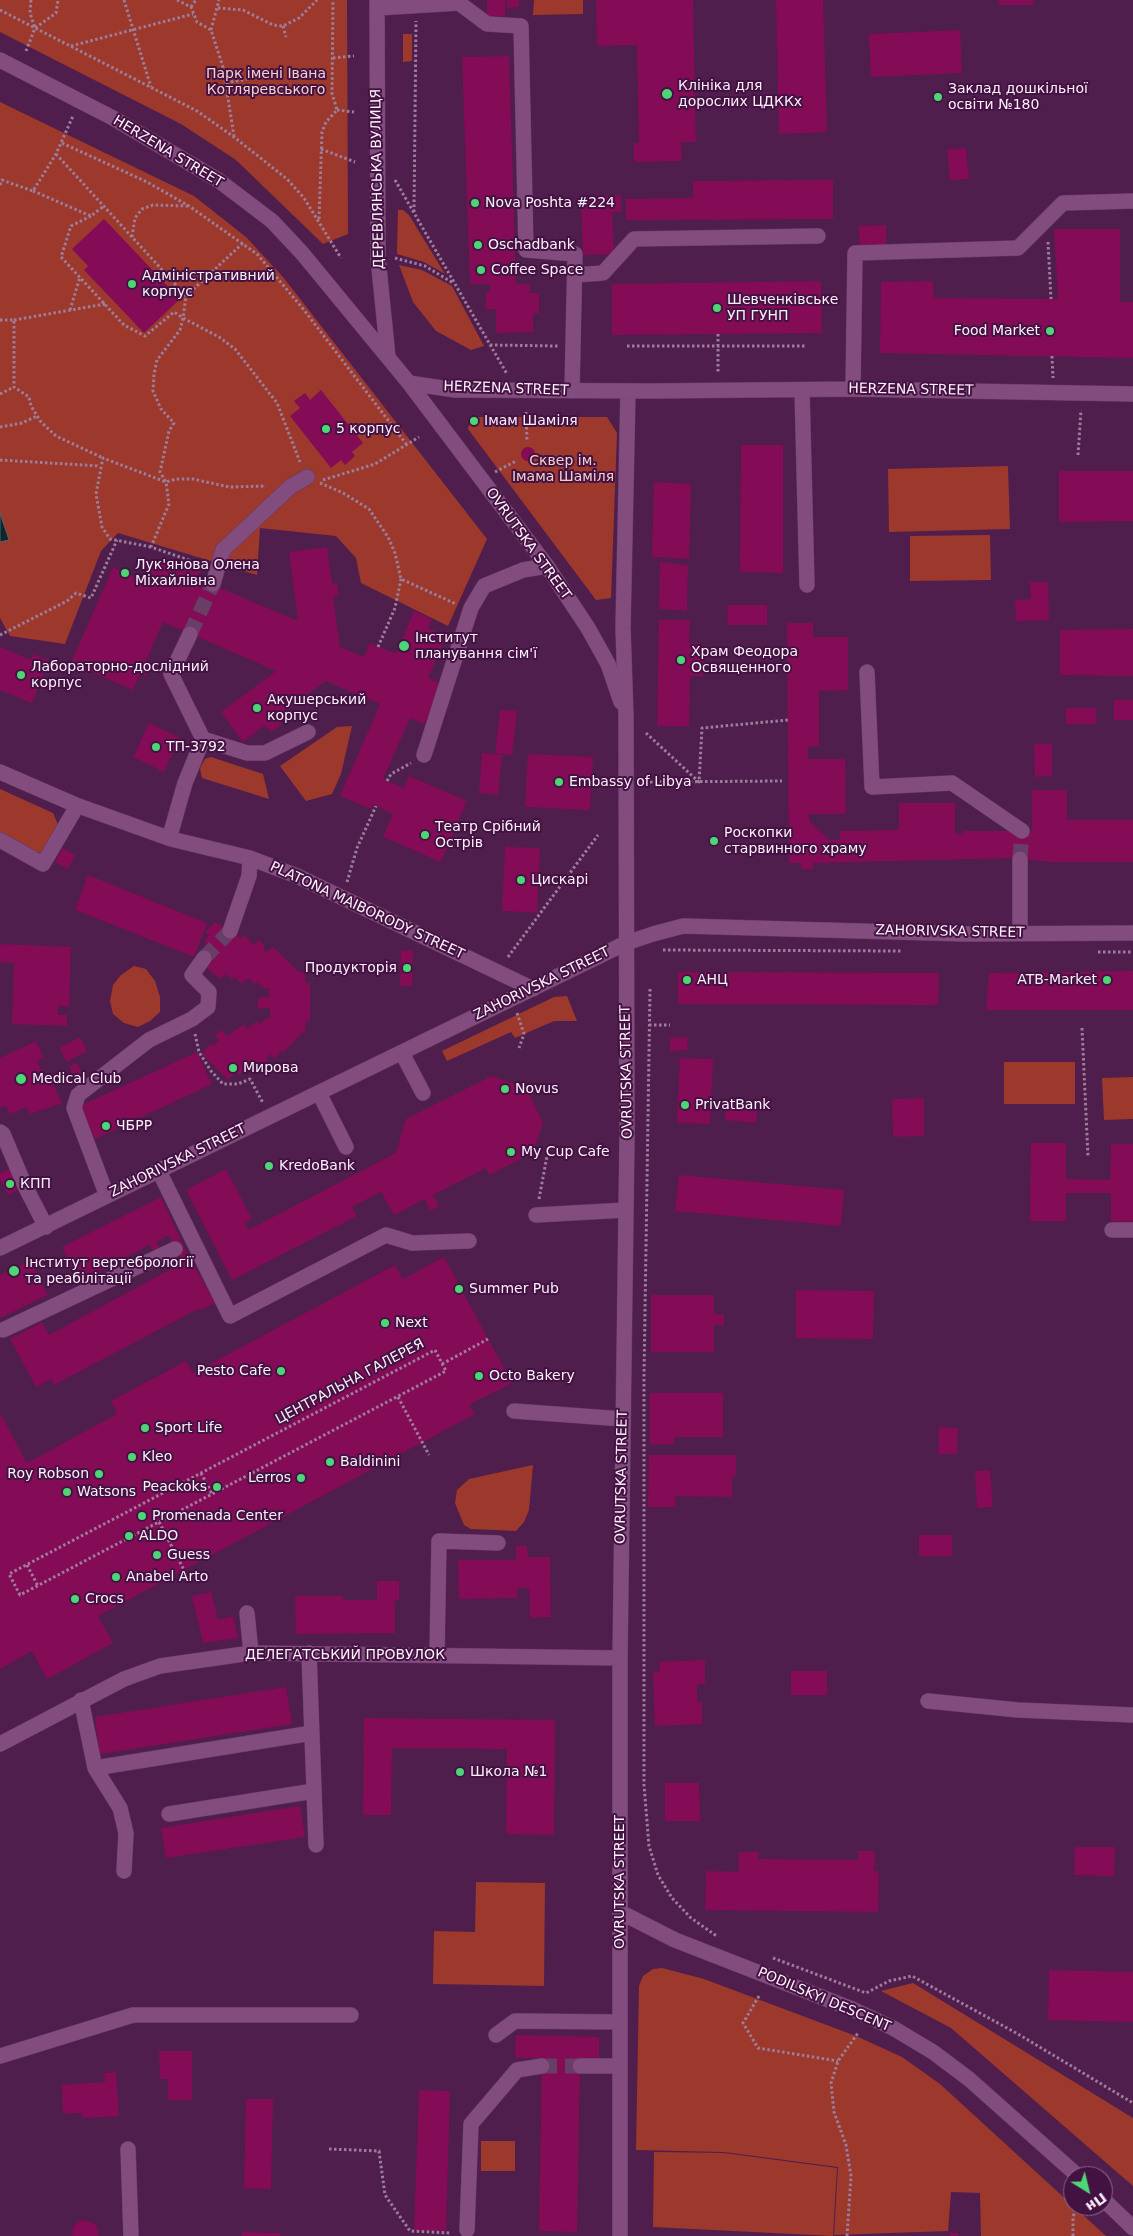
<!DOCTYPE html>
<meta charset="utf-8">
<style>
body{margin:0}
#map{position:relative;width:1133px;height:2236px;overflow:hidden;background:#4f1e4c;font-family:"DejaVu Sans",sans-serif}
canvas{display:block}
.north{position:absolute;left:1063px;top:2166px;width:50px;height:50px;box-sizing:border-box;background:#441242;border:1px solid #8e6b8c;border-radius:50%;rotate:144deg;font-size:14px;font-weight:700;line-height:20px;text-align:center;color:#fcf0fb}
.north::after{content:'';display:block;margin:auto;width:18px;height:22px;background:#4dd676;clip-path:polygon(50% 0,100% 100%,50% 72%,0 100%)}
</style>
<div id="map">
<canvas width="1133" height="2236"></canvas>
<div class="north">Пн</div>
</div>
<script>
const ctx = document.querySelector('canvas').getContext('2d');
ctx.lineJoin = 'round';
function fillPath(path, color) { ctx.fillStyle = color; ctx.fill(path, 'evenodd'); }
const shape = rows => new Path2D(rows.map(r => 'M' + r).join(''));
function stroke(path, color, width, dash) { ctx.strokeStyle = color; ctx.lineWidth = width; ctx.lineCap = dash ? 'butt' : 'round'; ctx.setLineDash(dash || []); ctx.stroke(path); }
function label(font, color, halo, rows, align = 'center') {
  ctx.font = font + ' "DejaVu Sans",sans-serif'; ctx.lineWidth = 4; ctx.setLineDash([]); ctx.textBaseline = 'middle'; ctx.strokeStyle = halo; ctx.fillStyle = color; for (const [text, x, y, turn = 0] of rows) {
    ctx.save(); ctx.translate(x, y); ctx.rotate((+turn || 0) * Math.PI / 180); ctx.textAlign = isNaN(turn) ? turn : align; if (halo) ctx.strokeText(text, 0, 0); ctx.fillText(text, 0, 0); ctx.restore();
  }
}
fillPath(shape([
 [0,0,347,0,348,234,323,244,236,160,181,124,0,32],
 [534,0,583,0,583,14,533,15],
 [403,34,412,34,412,61,403,62],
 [0,102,194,196,246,237,283,277,487,539,448,626,361,583,356,558,336,536,260,528,257,575,118,533,101,551,65,644,10,636,0,618],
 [398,210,403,210,409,215,445,274,424,262,397,254],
 [399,265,422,270,452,286,484,346,471,350,436,331,413,302],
 [471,417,607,417,617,433,611,598,596,600,468,429],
 [1008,466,1010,529,889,532,888,469],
 [990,535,991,580,910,581,910,536],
 [352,726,341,774,332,794,306,801,280,766,337,727],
 [211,757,263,774,269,799,202,778,200,768,205,759],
 [0,789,53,813,59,827,42,853,37,852,0,832],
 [134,966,146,969,155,981,160,997,160,1012,150,1021,138,1027,124,1023,113,1014,110,1001,113,985,121,975],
 [567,996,577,1021,554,1021,515,1038,511,1032,447,1061,442,1051,554,997],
 [1004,1062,1075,1062,1075,1104,1004,1104],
 [1133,1077,1133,1119,1104,1120,1102,1078],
 [533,1465,529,1510,524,1522,516,1531,471,1529,464,1525,455,1503,457,1490,469,1479],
 [476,1882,545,1883,544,1986,433,1984,434,1931,475,1932],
 [662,1968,704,1979,856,2036,902,2057,940,2084,1106,2236,981,2236,980,2193,951,2192,948,2231,834,2235,838,2167,724,2152,636,2150,639,1986,643,1976,653,1969],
 [913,1983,1133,2118,1133,2186,951,2028,881,1991],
 [481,2141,515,2141,515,2171,481,2171],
 [654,2152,724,2153,837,2168,833,2236,653,2227]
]), '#9c392c');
const water = shape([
 [0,513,9,540,0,542,0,513]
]);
fillPath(water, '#0d272b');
stroke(water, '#556369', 1);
fillPath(shape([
 [487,0,505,0,505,16,487,17],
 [507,0,519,0,519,7,507,8],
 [596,0,693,0,696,142,681,142,682,161,634,162,634,143,639,143,637,45,597,46],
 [776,0,823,0,827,132,779,134],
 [999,0,1033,0,1033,5,999,5],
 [960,30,962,73,871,77,869,34],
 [509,56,516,284,530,284,530,293,539,293,539,313,533,313,533,332,496,333,496,309,486,310,486,292,490,292,490,284,470,284,462,57],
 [966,148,969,179,950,180,947,149],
 [833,180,833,219,626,220,626,199,693,198,693,181],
 [621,195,621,212,612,212,614,254,583,255,581,196],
 [104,219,180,299,144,333,84,270,88,266,72,249],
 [886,225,886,247,860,247,859,226],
 [1054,229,1120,229,1120,302,1133,302,1133,358,880,353,881,282,933,281,934,298,1058,299],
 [821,281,822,333,612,335,612,284],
 [321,390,363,443,352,452,355,456,345,465,341,460,331,468,290,416,300,408,294,401,305,393,310,400],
 [741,445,783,445,783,573,740,572],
 '521 454a7 7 0 1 1 14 0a7 7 0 1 1-14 0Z',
 [1059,471,1133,471,1133,521,1059,522],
 [654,482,691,484,689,559,652,557],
 [327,547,332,584,337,583,339,595,333,596,340,647,364,657,370,643,396,654,414,611,432,619,428,628,446,636,428,678,442,684,424,724,410,718,383,779,404,788,409,776,467,801,441,862,383,837,393,814,373,804,371,809,340,796,380,704,326,681,276,717,282,724,271,732,265,725,243,742,221,712,276,671,163,622,146,661,151,663,145,676,140,674,133,690,71,663,113,567,146,582,156,560,176,569,201,569,197,578,298,621,289,552],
 [660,562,688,565,687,611,659,609],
 [1030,582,1048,582,1049,620,1016,621,1015,600,1031,599],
 [728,605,767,605,767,625,727,625],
 [659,620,690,620,689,643,703,644,703,676,690,676,689,726,657,726],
 [787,623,813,623,813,637,848,637,848,690,819,691,819,746,808,747,808,759,845,759,846,814,809,814,809,821,830,840,840,840,840,831,899,830,899,803,955,803,955,834,963,834,963,831,1032,831,1032,790,1067,790,1067,820,1133,820,1133,862,1050,862,1011,858,813,863,813,869,801,869,801,863,789,863],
 [1133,629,1133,676,1060,675,1060,630],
 [0,647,31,660,33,654,49,660,32,703,0,690],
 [1114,700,1133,700,1133,720,1114,720],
 [1066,708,1096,708,1096,724,1066,724],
 [500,710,517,711,512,755,495,753],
 [149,723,180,738,164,772,133,757],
 [1034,744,1052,744,1052,776,1035,777],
 [482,753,502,755,498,795,479,793],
 [528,754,593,757,590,810,525,807],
 [505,847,540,848,537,913,502,911],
 [63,848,75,855,68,869,55,862],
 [88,875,207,923,194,957,75,910],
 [215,922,241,938,245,935,254,945,259,940,265,946,263,948,266,952,273,947,299,972,306,972,305,983,310,983,310,1021,306,1021,305,1033,302,1033,284,1052,282,1050,274,1059,271,1054,266,1058,269,1061,262,1067,258,1063,248,1072,245,1069,239,1075,236,1072,228,1080,202,1054,210,1044,213,1046,219,1040,215,1035,222,1030,227,1036,244,1024,247,1029,257,1021,259,1024,265,1019,270,1018,270,1008,258,1008,258,998,269,997,269,988,263,988,257,982,255,984,248,978,241,984,235,977,232,980,226,974,220,979,204,966,200,955,209,946,204,941,209,935,205,932],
 [0,944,71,947,69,1007,58,1006,58,1015,67,1015,67,1026,12,1024,14,963,0,962],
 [401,950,413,951,412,986,400,986],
 [1133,971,1133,1010,986,1010,989,973],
 [678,972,939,973,938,1005,678,1004],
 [80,1037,87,1051,67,1062,59,1048],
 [687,1037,688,1050,670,1051,670,1038],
 [36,1041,44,1058,37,1061,46,1082,51,1080,62,1103,30,1114,27,1107,10,1114,6,1106,0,1108,0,1058],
 [197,1052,212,1084,95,1139,80,1106],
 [680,1058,713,1059,710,1124,677,1123],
 [77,1063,86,1081,78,1085,69,1067],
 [492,1076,526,1088,543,1123,533,1153,489,1175,486,1168,433,1195,439,1206,430,1211,425,1199,394,1215,381,1192,352,1207,357,1216,232,1280,186,1190,226,1169,252,1219,245,1223,248,1230,396,1153,406,1119],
 [924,1098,924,1136,893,1137,892,1099],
 [727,1101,758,1104,756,1123,725,1120],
 [1031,1143,1066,1143,1066,1179,1110,1180,1111,1144,1133,1144,1133,1222,1111,1221,1111,1193,1066,1193,1066,1221,1030,1221],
 [9,1169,19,1189,8,1195,0,1179,0,1173],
 [679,1175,844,1190,841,1226,675,1211],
 [161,1197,183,1245,215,1303,202,1310,200,1308,54,1385,51,1379,36,1387,10,1339,42,1322,49,1335,182,1263,168,1235,156,1242,160,1248,153,1251,150,1245,79,1281,62,1247],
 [444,1257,512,1383,469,1405,475,1414,98,1616,113,1643,47,1679,32,1651,0,1669,0,1413,27,1463,117,1414,111,1401,186,1361,193,1373,395,1265,403,1279],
 [31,1260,48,1295,0,1318,0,1275],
 [796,1290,874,1291,873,1339,796,1338],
 [651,1295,714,1295,714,1314,724,1314,724,1325,714,1325,714,1352,651,1352],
 [650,1393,723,1393,723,1437,674,1437,674,1444,650,1445],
 [939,1427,958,1428,957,1454,938,1454],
 [649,1455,736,1455,736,1476,732,1476,732,1497,675,1496,676,1507,648,1507],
 [990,1470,993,1507,977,1508,975,1471],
 [919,1535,952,1535,952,1556,919,1556],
 [516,1546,527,1546,528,1557,550,1557,551,1617,530,1618,529,1588,517,1588,518,1598,459,1599,458,1560,516,1560],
 [377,1581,399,1581,399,1600,395,1601,395,1633,296,1634,295,1596,343,1596,343,1600,377,1600],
 [211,1592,218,1620,233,1616,238,1638,203,1643,192,1596],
 [705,1660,705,1684,697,1684,697,1702,702,1702,702,1724,655,1726,653,1672,660,1672,659,1662],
 [791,1671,827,1671,827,1695,791,1695],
 [286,1687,292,1724,100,1754,95,1717],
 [364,1718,555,1720,554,1835,506,1834,507,1749,392,1748,391,1815,363,1815],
 [665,1783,699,1783,700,1821,665,1821],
 [300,1806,305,1837,166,1858,161,1828],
 [1075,1847,1115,1847,1114,1876,1074,1875],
 [858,1851,875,1851,874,1871,879,1871,878,1912,705,1910,706,1871,738,1872,739,1852,759,1852,758,1859,858,1860],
 [1049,1970,1133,1972,1133,2022,1048,2020],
 [516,2035,599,2037,599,2060,580,2059,577,2232,539,2231,542,2058,515,2058],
 [159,2051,192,2051,192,2100,168,2100,168,2079,160,2079],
 [116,2072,119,2116,82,2118,82,2113,63,2114,62,2085,105,2082,104,2073],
 [419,2090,450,2091,446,2231,414,2230],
 [246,2099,273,2099,271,2189,244,2188],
 [84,2220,96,2224,99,2236,72,2236,73,2227,78,2222],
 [242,2232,280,2233,280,2236,242,2236],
 [950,2233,958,2233,958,2236,950,2236]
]), '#840b56');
stroke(shape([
 [190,634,213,584],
 [1020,859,1022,831],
 [204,958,230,931],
 [542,2066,580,2066]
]), '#693e66', 15, [15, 8]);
const minor = shape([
 [377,0,378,258,388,357],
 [377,8,459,3,487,24,521,26,526,250,575,254,572,391],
 [0,60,113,118,218,180,272,221,302,253,409,383,547,566,588,628,608,664,621,702],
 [575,275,603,273,634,239,818,236],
 [409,383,455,390,651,391,853,389,1133,394],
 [853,389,855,253,1018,248,1063,203,1133,201],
 [802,390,807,585],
 [213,584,223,550,290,487,307,477],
 [867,672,872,787,952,783,1022,831],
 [203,739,247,753,265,753,308,732],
 [424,755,471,608,484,586,523,570,547,566],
 [0,772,76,805,171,839,250,858,297,876,533,989],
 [171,839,171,832,185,783,203,739,171,674,190,634],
 [0,840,43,864,73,813,76,805],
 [230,931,249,876,250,858],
 [1020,933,1020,859],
 [402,1053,423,1093],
 [319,1093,346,1147],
 [0,1132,3,1134,25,1186,46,1227],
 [159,1171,230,1316,386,1235,412,1243,469,1241],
 [107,1196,74,1108,78,1095,149,1040,192,1019,208,1007,209,992,192,975,204,958],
 [536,1215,626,1210],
 [1112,1230,1133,1230],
 [0,1248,626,943,653,934,683,926,966,934,1133,933],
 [3,1330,175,1249],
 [514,1411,623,1419],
 [247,1613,251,1653],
 [309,1653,316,1845],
 [437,1655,439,1541,498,1543],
 [81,1700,95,1768,120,1808,126,1833,124,1871],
 [928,1701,1018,1710,1133,1715],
 [0,1744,124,1679,160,1666,251,1653,620,1658],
 [95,1768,312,1733],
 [169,1814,314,1791],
 [620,1912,675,1940,852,2009,893,2028,933,2052,969,2079,1078,2176],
 [496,2035,515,2021,620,2022],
 [0,2056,133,2015,351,2015],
 [580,2066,620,2066],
 [128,2149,131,2236],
 [1103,2199,1133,2228],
 [467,2230,471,2124,517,2070,542,2066],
 [620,2236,620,1658,627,1136,626,717,623,628,628,391]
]);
stroke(minor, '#633b62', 16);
stroke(shape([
 [31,0,30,13,35,28],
 [124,0,151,87],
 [177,0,191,7,197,22,211,30,223,67,234,136],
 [191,7,196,0],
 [218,8,243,10,273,25,283,26,299,18,317,0],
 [0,10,197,111,234,137,287,179,304,198,341,258],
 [283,26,286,37],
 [211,30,219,0],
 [71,46,193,14],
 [26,51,35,28,56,13,58,0],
 [333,58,354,56],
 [226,83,247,79],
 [337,110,354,112],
 [62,143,147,182,189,206,257,254,304,310,407,445],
 [321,149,355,162],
 [56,154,186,296,183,318,219,337,235,349,277,403,300,462],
 [395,180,507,374],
 [0,185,2,180,33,191,56,154,73,116],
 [33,191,91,216,104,206],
 [414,212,416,21],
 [91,216,71,226,61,257,124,325,145,336,174,312,183,318,180,330,157,360,154,374,153,391,161,409,174,423,169,431,160,472,166,482,169,504,151,547,203,565],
 [319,219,322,132,326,122,337,110,332,93,333,0],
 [132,237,135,218,142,209,153,205,188,206],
 [1048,242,1051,299],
 [395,258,425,266,453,283],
 [186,296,243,243],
 [70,310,80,277],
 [0,320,14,320,14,387,29,397,31,406,41,422,56,436,103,458],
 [14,320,105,304],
 [718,334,718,373],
 [490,345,558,346],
 [627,346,806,346],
 [1052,356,1053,378],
 [0,394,14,387],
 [526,412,527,441],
 [0,427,22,423,37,416],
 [1078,455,1081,410],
 [0,460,100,466],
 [495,472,516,461],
 [323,480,375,464,419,437],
 [320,483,343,493,369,509,388,537,395,553,401,579,456,604],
 [151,547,110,539,102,527,96,494,103,458,166,482,176,479,193,479,229,487,266,486],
 [0,635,67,601,76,593,91,598,117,540],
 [378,647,395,608,401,579],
 [646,733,699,782,702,728,788,720],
 [387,781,391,774,411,763],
 [645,782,782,781],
 [347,882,357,848,376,806],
 [663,950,902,951],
 [1098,952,1133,952],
 [508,957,598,835],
 [650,989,644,1375,644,1785,649,1846,658,1875,672,1898,691,1918,718,1937],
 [517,1013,524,1034,519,1048],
 [649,1025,670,1025],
 [1082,1028,1088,1157],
 [195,1034,199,1052,211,1071,223,1084,238,1084,250,1079,263,1103],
 [539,1199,547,1156],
 [435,1350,446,1371,20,1595,9,1574,435,1350],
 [442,1364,488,1339],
 [398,1397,429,1455],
 [201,1473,212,1494],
 [159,1522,184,1570],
 [27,1565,38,1586],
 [773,1958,866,1993,889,1981,912,1976,1018,2034,1133,2103],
 [759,1996,743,2023,758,2048,838,2061],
 [329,2149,379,2151,385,2195,410,2231,451,2233],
 [847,2236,851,2176,846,2145,834,2112,831,2083,838,2061,858,2033],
 [1073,2236,1073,2217,1077,2206]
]), '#9e7d9b', 3, [2.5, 2.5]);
stroke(minor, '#824c7e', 15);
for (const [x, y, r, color] of [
 [667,94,6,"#4dd676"],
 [938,97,5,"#4dd676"],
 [475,203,5,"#4dd676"],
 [478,245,5,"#4dd676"],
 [481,270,5,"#4dd676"],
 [132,284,5,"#4dd676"],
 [717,308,5,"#4dd676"],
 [1050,331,5,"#4dd676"],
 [474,421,5,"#4dd676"],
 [326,429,5,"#4dd676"],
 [125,573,5,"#4dd676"],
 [404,646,6,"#4dd676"],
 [681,660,5,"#4dd676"],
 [21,675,5,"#4dd676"],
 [257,708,5,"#4dd676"],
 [156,747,5,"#4dd676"],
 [559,782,5,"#4dd676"],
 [425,835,5,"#4dd676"],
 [714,841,5,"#4dd676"],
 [521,880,5,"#4dd676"],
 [407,968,5,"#4dd676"],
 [687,980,5,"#4dd676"],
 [1107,980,5,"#4dd676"],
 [233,1068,5,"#4dd676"],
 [21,1079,6,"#4dd676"],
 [505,1089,5,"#4dd676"],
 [685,1105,5,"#4dd676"],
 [106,1126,5,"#4dd676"],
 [511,1152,5,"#4dd676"],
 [269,1166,5,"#4dd676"],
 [10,1184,5,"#4dd676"],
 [14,1271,6,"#4dd676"],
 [459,1289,5,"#4dd676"],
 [385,1323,5,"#4dd676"],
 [281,1371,5,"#4dd676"],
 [479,1376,5,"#4dd676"],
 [145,1428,5,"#4dd676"],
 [132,1457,5,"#4dd676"],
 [330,1462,5,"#4dd676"],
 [99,1474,5,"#4dd676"],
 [301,1478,5,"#4dd676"],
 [217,1487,5,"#4dd676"],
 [67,1492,5,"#4dd676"],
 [142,1516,5,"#4dd676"],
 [129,1536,5,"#4dd676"],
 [157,1555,5,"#4dd676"],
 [116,1577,5,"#4dd676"],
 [75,1599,5,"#4dd676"],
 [460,1772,5,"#4dd676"]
]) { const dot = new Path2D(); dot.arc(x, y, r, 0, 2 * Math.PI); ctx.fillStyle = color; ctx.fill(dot); stroke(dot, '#441242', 2); }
label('14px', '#f3d1cb', '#441242', [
 ["Парк імені Івана",266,74],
 ["Котляревського",266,90],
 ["Сквер ім.",563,461],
 ["Імама Шаміля",563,477]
]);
label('14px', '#fcf0fb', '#441242', [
 ["Клініка для",678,86],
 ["дорослих ЦДККх",678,102],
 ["Заклад дошкільної",948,89],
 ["освіти №180",948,105],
 ["Nova Poshta #224",485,203],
 ["Oschadbank",488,245],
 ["Coffee Space",491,270],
 ["Адміністративний",142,276],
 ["корпус",142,292],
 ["Шевченківське",727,300],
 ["УП ГУНП",727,316],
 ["Food Market",1040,331,"right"],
 ["Імам Шаміля",484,421],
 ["5 корпус",336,429],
 ["Лук'янова Олена",135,565],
 ["Міхайлівна",135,581],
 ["Інститут",415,638],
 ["планування сім'ї",415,654],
 ["Храм Феодора",691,652],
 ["Освященного",691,668],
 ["Лабораторно-дослідний",31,667],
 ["корпус",31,683],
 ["Акушерський",267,700],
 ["корпус",267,716],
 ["ТП-3792",166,747],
 ["Embassy of Libya",569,782],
 ["Театр Срібний",435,827],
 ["Острів",435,843],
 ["Роскопки",724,833],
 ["старвинного храму",724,849],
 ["Цискарі",531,880],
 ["Продукторія",397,968,"right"],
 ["АНЦ",697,980],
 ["ATB-Market",1097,980,"right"],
 ["Мирова",243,1068],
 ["Medical Club",32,1079],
 ["Novus",515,1089],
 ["PrivatBank",695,1105],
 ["ЧБРР",116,1126],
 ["My Cup Cafe",521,1152],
 ["KredoBank",279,1166],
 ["КПП",20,1184],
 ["Інститут вертебрології",25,1263],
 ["та реабілітації",25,1279],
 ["Summer Pub",469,1289],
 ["Next",395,1323],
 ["Pesto Cafe",271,1371,"right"],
 ["Octo Bakery",489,1376],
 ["Sport Life",155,1428],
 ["Kleo",142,1457],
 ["Baldinini",340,1462],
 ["Roy Robson",89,1474,"right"],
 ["Lerros",291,1478,"right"],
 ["Peackoks",207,1487,"right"],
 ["Watsons",77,1492],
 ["Promenada Center",152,1516],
 ["ALDO",139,1536],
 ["Guess",167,1555],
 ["Anabel Arto",126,1577],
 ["Crocs",85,1599],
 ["Школа №1",470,1772]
], 'left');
label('14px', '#fcf0fb', '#441242', [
 ["HERZENA STREET",168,152,31],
 ["ДЕРЕВЛЯНСЬКА ВУЛИЦЯ",378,179,-91],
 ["HERZENA STREET",506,389,2],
 ["HERZENA STREET",911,390,1],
 ["OVRUTSKA STREET",528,544,54],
 ["PLATONA MAIBORODY STREET",367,911,25],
 ["ZAHORIVSKA STREET",950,932,1],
 ["ZAHORIVSKA STREET",542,984,-26],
 ["OVRUTSKA STREET",627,1072,-91],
 ["ZAHORIVSKA STREET",178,1161,-26],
 ["ЦЕНТРАЛЬНА ГАЛЕРЕЯ",350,1382,-28],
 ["OVRUTSKA STREET",622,1477,-89],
 ["ДЕЛЕГАТСЬКИЙ ПРОВУЛОК",345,1655],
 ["OVRUTSKA STREET",620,1882,-90],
 ["PODILSKYI DESCENT",824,2000,23]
]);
</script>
